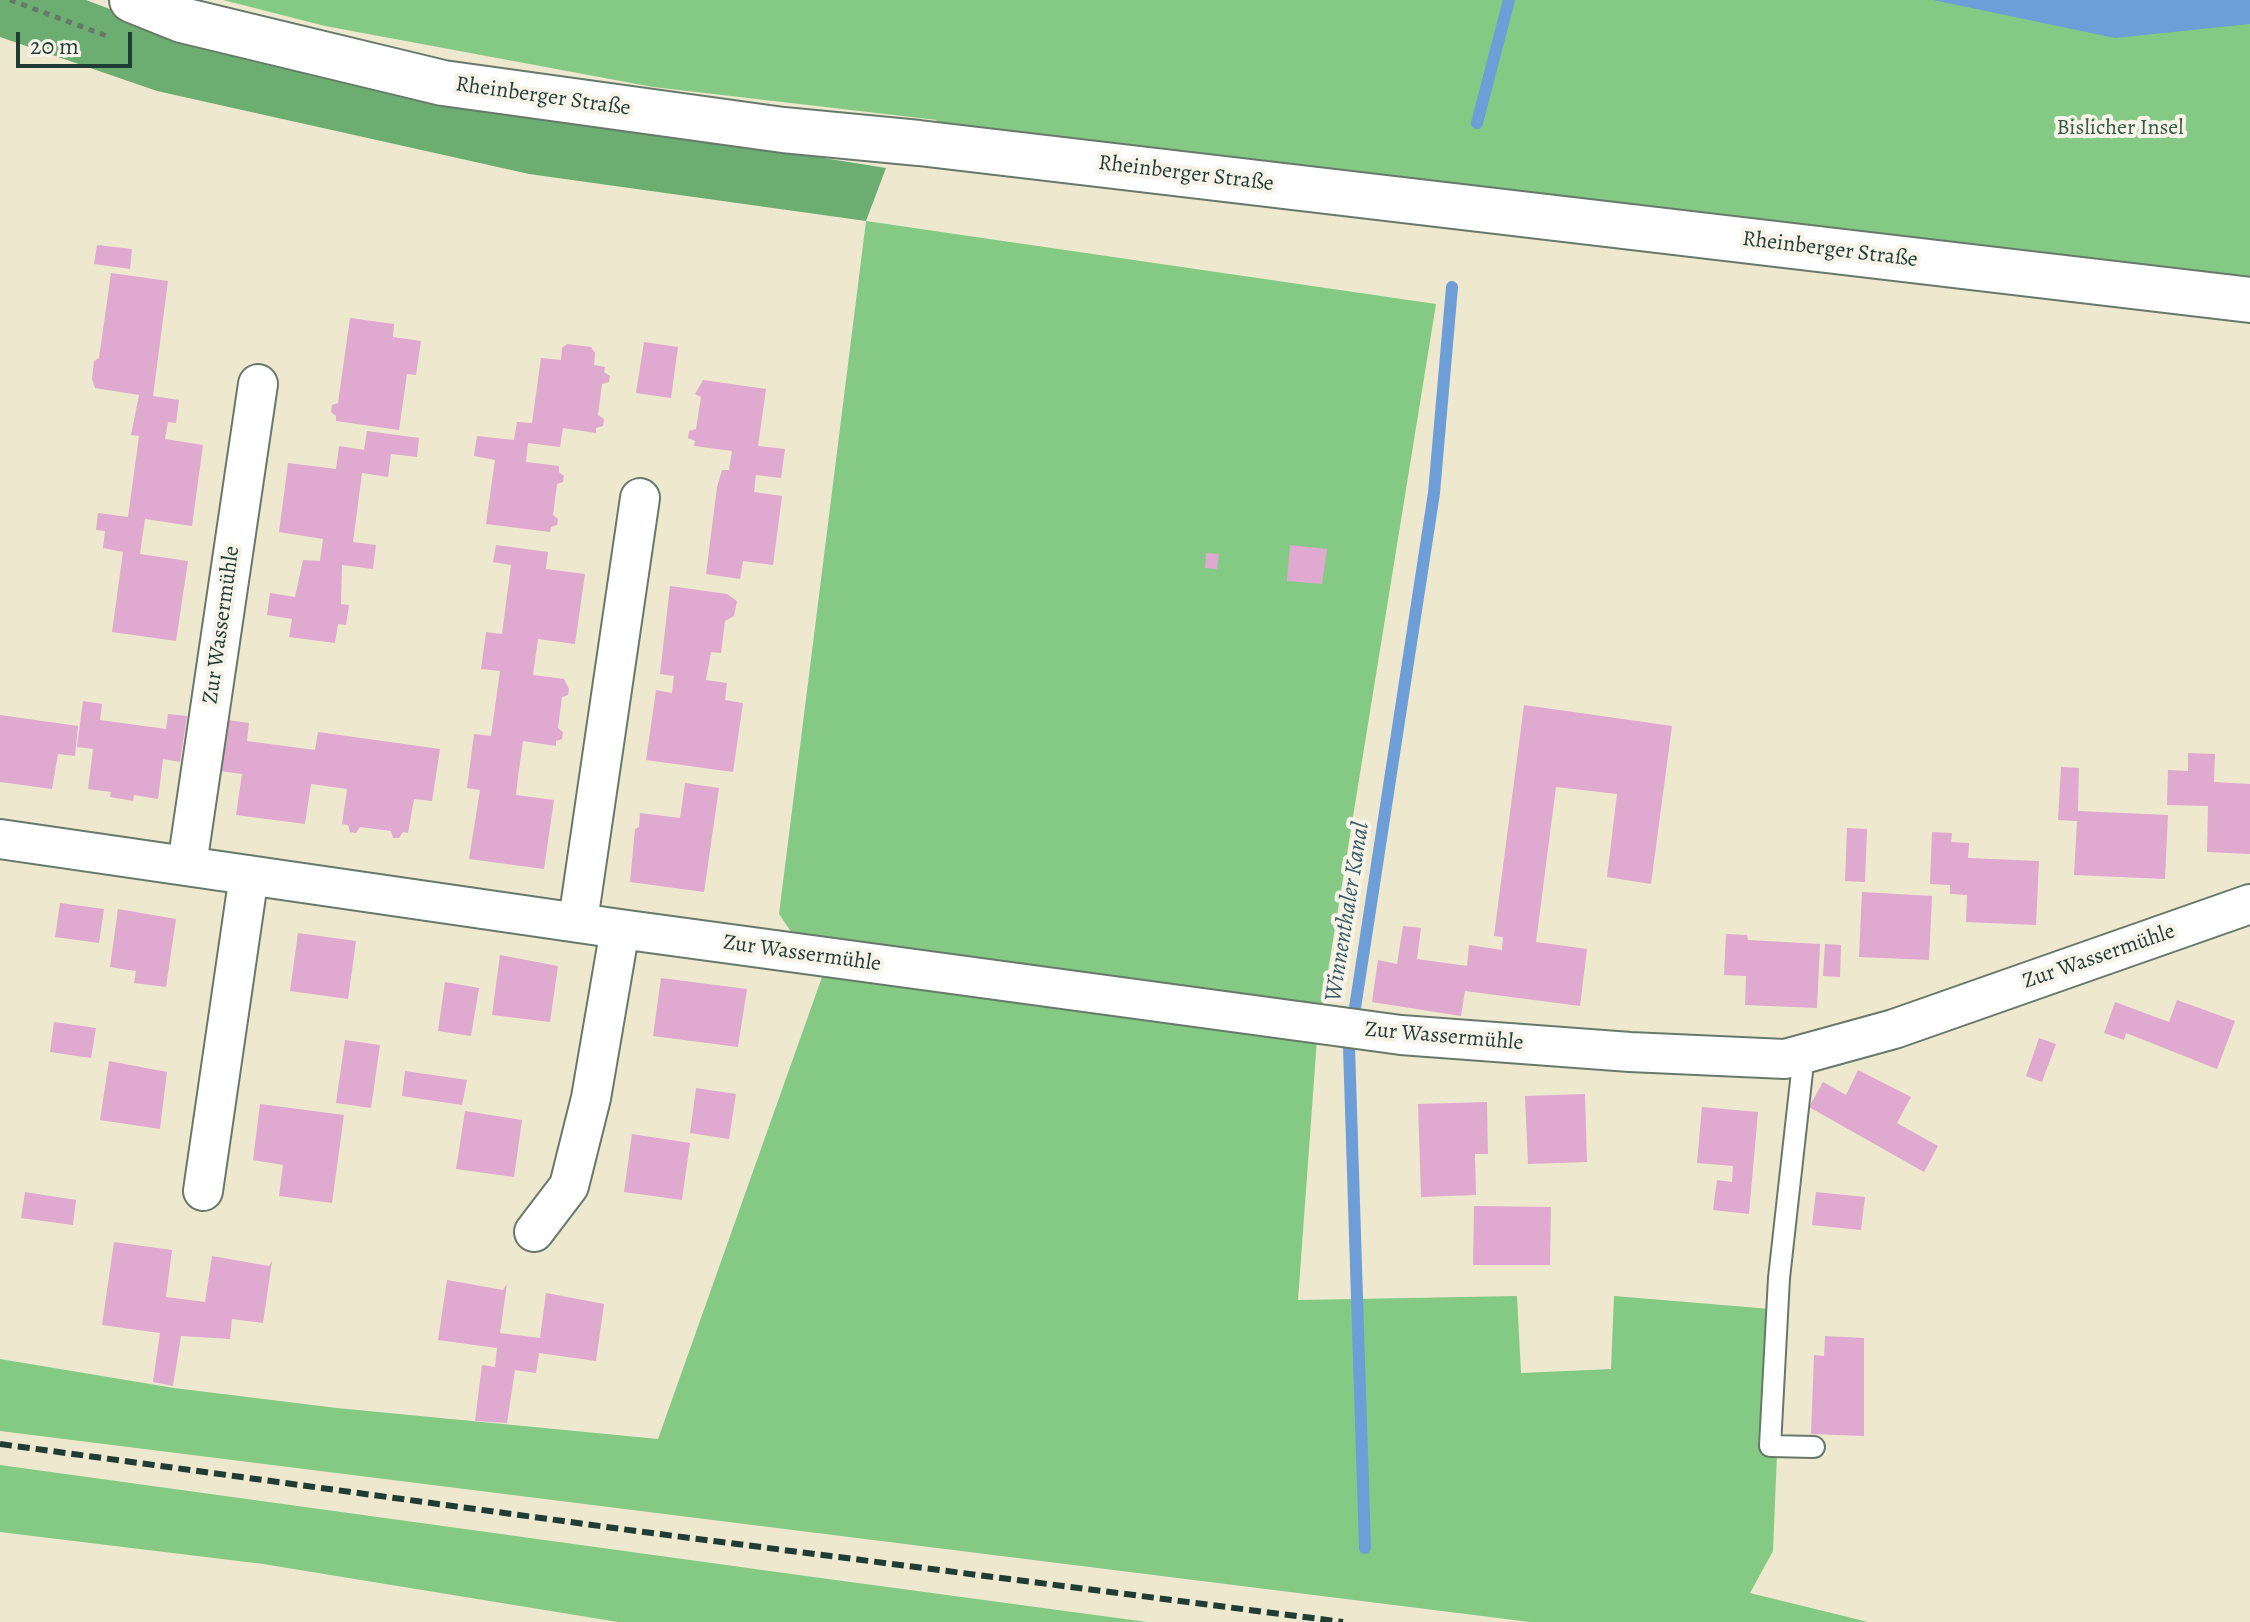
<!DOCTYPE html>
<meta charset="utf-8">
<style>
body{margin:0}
#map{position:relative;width:2250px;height:1622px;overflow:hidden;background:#eee8cf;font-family:Alegreya,serif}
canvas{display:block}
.scale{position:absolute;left:16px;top:32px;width:116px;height:36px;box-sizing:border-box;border:4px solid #1f3d34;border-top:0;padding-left:10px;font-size:24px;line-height:28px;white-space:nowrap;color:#1f3d34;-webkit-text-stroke:6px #f7f3e8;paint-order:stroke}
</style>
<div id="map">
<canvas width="2250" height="1622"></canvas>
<div class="scale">20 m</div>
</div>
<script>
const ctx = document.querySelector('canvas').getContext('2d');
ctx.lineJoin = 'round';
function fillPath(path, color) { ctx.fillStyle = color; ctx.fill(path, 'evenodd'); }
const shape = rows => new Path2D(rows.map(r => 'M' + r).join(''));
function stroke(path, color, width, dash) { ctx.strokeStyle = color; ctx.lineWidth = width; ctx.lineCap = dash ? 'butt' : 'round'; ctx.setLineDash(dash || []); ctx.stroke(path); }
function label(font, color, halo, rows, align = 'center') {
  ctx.font = font + ' Alegreya,serif'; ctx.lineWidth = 8; ctx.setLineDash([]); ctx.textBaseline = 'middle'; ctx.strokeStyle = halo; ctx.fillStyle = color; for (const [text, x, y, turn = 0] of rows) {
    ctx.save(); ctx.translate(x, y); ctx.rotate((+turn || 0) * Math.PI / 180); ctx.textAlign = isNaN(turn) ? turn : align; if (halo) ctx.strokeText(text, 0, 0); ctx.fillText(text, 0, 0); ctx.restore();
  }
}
fillPath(shape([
 [223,0,2250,0,2250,300,919,143,937,120,653,87,325,26],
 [866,221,1436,304,1317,1039,1298,1300,1517,1296,1521,1373,1611,1369,1614,1296,1783,1310,1773,1551,1750,1593,1868,1622,1530,1622,0,1431,0,1359,174,1388,337,1408,658,1439,822,977,779,914],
 [0,1465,806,1576,1147,1622,618,1622,263,1564,0,1532]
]), '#85ca84');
fillPath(shape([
 [0,0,86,0,186,38,407,91,886,168,866,221,529,174,157,91,0,37]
]), '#6cae72');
fillPath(shape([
 [1933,0,2250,0,2250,24,2115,38]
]), '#6d9ed7');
stroke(shape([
 [1477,123,1509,0],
 [1365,1548,1349,1047,1434,493,1452,287]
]), '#6d9ed7', 12);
fillPath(shape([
 [97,245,132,249,130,269,94,264],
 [111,273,168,281,153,396,179,400,176,423,168,422,165,439,203,445,192,526,145,519,140,554,188,561,176,641,112,632,123,552,103,548,105,531,96,530,98,513,128,517,139,436,131,435,139,395,95,388,92,379,94,361,99,358],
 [350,318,394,324,393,337,421,341,416,375,407,374,399,430,336,421,336,416,331,412,332,405,338,403],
 [644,342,678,347,671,398,636,393],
 [567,344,591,347,595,353,594,365,605,367,604,372,610,376,609,382,602,384,598,415,604,419,603,426,596,428,596,433,563,428,560,447,528,443,526,462,559,466,559,472,564,476,563,482,557,484,553,515,558,519,557,525,551,527,550,532,486,524,495,460,474,456,477,436,514,440,517,422,532,423,541,358,561,360,562,348],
 [703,380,766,389,758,446,785,449,781,478,756,475,754,492,782,496,773,565,743,561,740,579,706,574,717,487,722,470,729,470,732,451,694,446,695,441,688,438,689,431,696,429,701,397,695,394],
 [367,431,419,438,417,457,391,454,388,477,362,473,353,542,376,545,373,569,342,565,341,604,349,605,346,625,338,624,335,643,289,637,292,619,267,615,270,593,295,597,303,560,320,561,323,539,279,532,288,463,336,469,339,446,364,450],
 [496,545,548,552,546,569,585,574,575,644,538,639,533,675,564,679,569,689,568,695,562,697,558,728,563,732,562,739,556,741,556,746,523,741,518,777,516,795,554,800,544,869,469,859,480,790,467,788,474,734,491,736,500,671,481,669,486,632,502,634,511,565,493,562],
 [1290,545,1327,549,1322,584,1287,581],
 [1206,553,1219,554,1217,569,1205,568],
 [670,586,727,594,737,601,734,616,725,621,721,653,711,652,706,680,727,683,725,700,743,703,733,772,646,760,656,690,672,693,674,676,660,674],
 [83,701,102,704,100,720,166,729,168,714,187,716,180,762,163,759,158,799,134,795,133,801,122,799,110,797,111,792,88,789,93,749,77,747],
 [1524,705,1672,726,1651,884,1607,877,1617,794,1556,787,1536,942,1587,949,1580,1006,1465,991,1461,1016,1372,1002,1378,960,1397,964,1403,926,1421,928,1417,959,1467,966,1469,945,1502,950,1503,937,1494,936],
 [0,715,78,726,75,756,58,754,52,789,0,782],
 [228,720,249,723,247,741,315,750,318,732,440,749,432,801,414,799,408,833,403,832,399,838,393,838,391,831,360,827,356,833,350,832,348,825,342,824,347,789,311,784,305,824,236,815,242,774,220,771],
 [2188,753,2215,754,2214,782,2250,784,2250,854,2207,852,2208,806,2167,805,2168,770,2188,771],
 [2061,767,2079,768,2078,811,2168,815,2165,879,2074,875,2077,821,2058,820],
 [685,783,719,788,704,892,630,882,635,829,639,827,640,813,680,818],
 [1847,828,1867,829,1865,882,1845,881],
 [1932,832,1952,833,1951,842,1969,843,1968,858,2039,861,2036,925,1966,922,1967,895,1950,894,1950,885,1930,884],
 [1862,892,1932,896,1929,960,1859,957],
 [60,903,104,909,99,943,55,937],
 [118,909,176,919,166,987,134,983,136,971,110,967],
 [298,933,356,941,348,999,290,991],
 [1726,934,1747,935,1748,940,1820,944,1817,1008,1745,1005,1746,976,1724,975],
 [1825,944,1841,945,1840,977,1823,976],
 [500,955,558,966,550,1022,492,1015],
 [661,978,747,989,738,1047,653,1036],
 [445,982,479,988,471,1036,438,1031],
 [2177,1000,2235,1021,2217,1069,2126,1033,2124,1040,2104,1033,2115,1002,2169,1022],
 [54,1022,96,1028,91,1058,50,1052],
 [2039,1038,2056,1044,2042,1082,2026,1076],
 [345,1040,380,1045,371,1108,336,1103],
 [109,1061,167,1072,160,1129,100,1120],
 [1858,1070,1911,1097,1897,1123,1938,1146,1924,1172,1809,1107,1823,1082,1846,1095],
 [405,1071,467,1080,462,1105,402,1096],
 [696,1088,736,1094,729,1139,690,1133],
 [1585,1094,1587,1162,1528,1164,1525,1096],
 [1487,1102,1488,1154,1475,1154,1476,1195,1421,1197,1418,1104],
 [260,1104,344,1115,332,1203,279,1196,283,1165,253,1160],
 [1702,1107,1758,1112,1749,1214,1713,1210,1717,1180,1732,1182,1733,1166,1697,1163],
 [465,1111,522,1120,514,1177,456,1169],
 [632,1134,690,1143,682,1200,624,1192],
 [25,1192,76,1200,73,1225,21,1218],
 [1816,1192,1865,1197,1861,1230,1812,1225],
 [1474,1206,1551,1207,1550,1265,1473,1265],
 [114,1242,172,1250,166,1297,205,1302,212,1256,269,1266,272,1261,263,1323,232,1319,230,1339,181,1336,173,1386,153,1382,160,1333,102,1325],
 [447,1280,503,1290,507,1284,500,1333,540,1338,546,1293,604,1304,596,1361,539,1353,536,1373,515,1370,507,1423,475,1421,482,1365,495,1367,497,1348,438,1340],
 [1825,1336,1864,1338,1864,1436,1811,1434,1814,1355,1824,1356]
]), '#dfa9d0');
const lane = shape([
 [1804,1054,1779,1278,1770,1446,1814,1447]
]);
const street = shape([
 [0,839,620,929,1401,1035,1630,1052,1785,1059,1894,1029,2250,904],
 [187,865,258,384],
 [578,921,640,498],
 [203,1191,249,875],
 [534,1232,569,1186,591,1098,620,929]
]);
const primary = shape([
 [132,0,182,20,443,83,783,130,919,143,2250,300]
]);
stroke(lane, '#67796a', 24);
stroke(street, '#67796a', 42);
stroke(primary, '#67796a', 48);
stroke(shape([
 [10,0,107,36]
]), '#67796a', 5, [6, 6]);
stroke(lane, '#fff', 20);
stroke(street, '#fff', 38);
stroke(primary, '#fff', 44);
stroke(shape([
 [0,1444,636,1531,1343,1622]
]), '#1f3d34', 6, [12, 6]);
label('22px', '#1f3d34', '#f7f3e8', [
 ["Rheinberger Straße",543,97,8],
 ["Rheinberger Straße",1186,174,7],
 ["Rheinberger Straße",1830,250,7],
 ["Zur Wassermühle",222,625,-82],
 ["Zur Wassermühle",802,954,8],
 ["Zur Wassermühle",2099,957,-19],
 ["Zur Wassermühle",1444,1037,5]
]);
label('22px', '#335944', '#f7f3e8', [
 ["Bislicher Insel",2120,129]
]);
label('italic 24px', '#365a65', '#f7f3e8', [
 ["Winnenthaler Kanal",1348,912,-81]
]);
</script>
